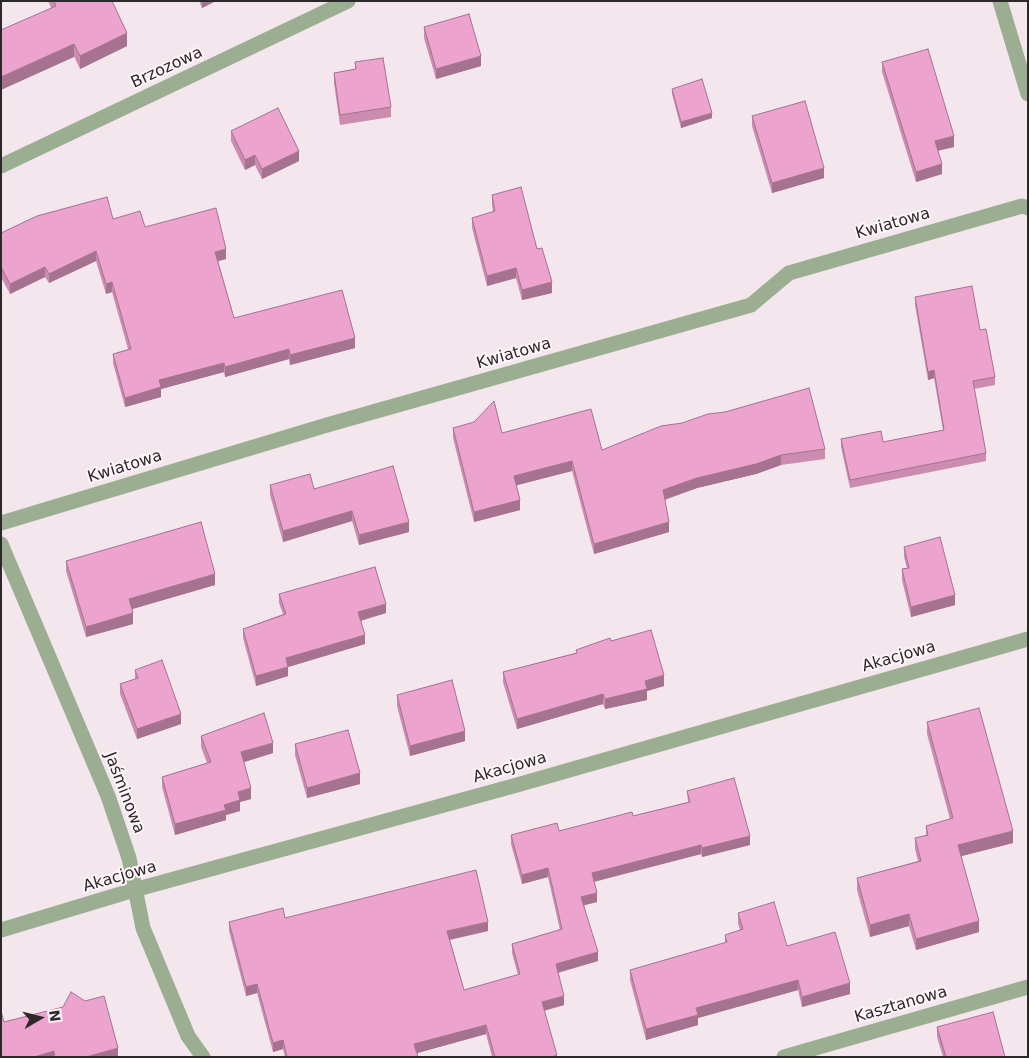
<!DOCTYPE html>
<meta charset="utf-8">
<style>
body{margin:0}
#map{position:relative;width:1029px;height:1058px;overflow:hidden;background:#f3e6ec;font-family:"DejaVu Sans",sans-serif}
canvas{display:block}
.frame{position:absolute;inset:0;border:2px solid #2d282a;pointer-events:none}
.north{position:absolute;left:15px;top:993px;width:50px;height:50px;-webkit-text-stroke:4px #fef4f9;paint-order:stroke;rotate:82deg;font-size:14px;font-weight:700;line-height:20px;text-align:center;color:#2d282a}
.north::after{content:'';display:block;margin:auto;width:18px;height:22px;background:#2d282a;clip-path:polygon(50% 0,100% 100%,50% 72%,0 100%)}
</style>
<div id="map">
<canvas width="1029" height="1058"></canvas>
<div class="frame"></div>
<div class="north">N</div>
</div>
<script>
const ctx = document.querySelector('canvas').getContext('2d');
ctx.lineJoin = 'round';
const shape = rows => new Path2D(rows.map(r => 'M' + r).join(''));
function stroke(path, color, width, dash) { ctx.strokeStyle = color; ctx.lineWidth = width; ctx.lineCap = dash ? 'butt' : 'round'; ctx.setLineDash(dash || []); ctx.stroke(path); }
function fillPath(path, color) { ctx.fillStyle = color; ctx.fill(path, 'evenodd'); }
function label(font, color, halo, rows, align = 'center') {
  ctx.font = font + ' "DejaVu Sans",sans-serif'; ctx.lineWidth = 4; ctx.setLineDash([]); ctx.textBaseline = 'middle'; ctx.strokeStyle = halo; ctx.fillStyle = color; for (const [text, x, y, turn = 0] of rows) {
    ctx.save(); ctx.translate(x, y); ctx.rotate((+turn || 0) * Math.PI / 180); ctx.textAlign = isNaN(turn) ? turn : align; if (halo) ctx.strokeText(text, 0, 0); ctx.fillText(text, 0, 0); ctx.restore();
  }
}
stroke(shape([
 [1000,1,1028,94],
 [1,166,348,1],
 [1,523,327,425,751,305,789,273,1022,206,1028,208],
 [1,544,108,796,129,858,143,928,188,1036,203,1057],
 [1,930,134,890,517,785,1028,639],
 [784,1057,1028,987]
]), '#9bae92', 15);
fillPath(shape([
 [48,1,112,1,127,46,80,69],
 [199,1,216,1,202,8],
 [424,27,481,66,436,79,424,38],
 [355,62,391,107,391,117,340,125,334,83,334,73,355,69],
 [882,62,954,147,938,151,942,174,916,182,882,72],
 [672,89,712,118,681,128,672,94],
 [752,116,824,178,772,193,752,126],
 [231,131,299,161,262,179,255,165,245,170,231,141],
 [492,195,537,249,552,293,522,300,516,278,487,286,472,228,472,218,493,212,492,205],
 [113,219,145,227,226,259,218,261,234,318,355,348,290,365,289,359,225,377,224,372,161,389,161,397,125,407,113,363,113,354,128,349,112,292,106,294,96,261,49,283,45,277,10,294,1,277,1,233],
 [915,297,980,330,995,377,995,385,974,389,986,453,986,461,850,488,841,447,841,439,883,442,943,430,934,378,928,380,915,305],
 [453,428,502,433,602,450,825,449,825,459,781,465,756,474,697,488,665,500,669,532,594,554,572,471,516,485,520,510,474,522,453,438],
 [270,485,314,489,409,532,359,545,352,521,283,542,270,495],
 [904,547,955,605,911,617,902,580,902,569,907,568,904,557],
 [66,561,215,585,132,609,133,624,86,637,66,571],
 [279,594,386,613,361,621,365,644,288,667,288,676,256,686,243,638,243,629,283,614,279,603],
 [611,641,664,686,647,691,647,700,605,709,603,704,517,729,503,682,503,672,576,653,576,650],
 [135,670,181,724,137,739,120,694,120,684,135,679],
 [397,695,465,741,410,756,397,706],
 [927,722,1013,843,961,856,979,932,916,950,909,926,870,937,857,890,857,878,918,861,915,849,915,838,926,835,926,826,950,819,927,734],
 [201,736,273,753,244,762,251,799,240,802,240,811,226,815,226,820,175,835,162,787,162,777,207,763,201,747],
 [295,744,360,784,307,798,295,755],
 [687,791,750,845,702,857,701,854,594,882,597,902,584,905,598,961,558,973,564,1005,544,1011,557,1057,492,1057,486,1034,417,1053,418,1057,285,1057,283,1049,273,1052,257,993,246,996,229,931,229,922,285,918,488,931,450,940,464,990,518,975,512,953,512,944,560,930,548,877,522,884,511,844,511,835,559,831,633,816,688,802],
 [738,913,787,946,850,994,802,1007,798,990,698,1018,698,1025,646,1040,630,980,630,970,725,943,725,935,740,930,738,923],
 [937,1027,1005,1057,943,1057,937,1037]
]), '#cb8cb0');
fillPath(shape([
 [202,1,216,1,202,8],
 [127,33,127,46,80,69,80,56],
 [74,44,74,57,1,90,1,77],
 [481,56,481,66,436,79,436,69],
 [712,113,712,118,681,128,681,122],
 [954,136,954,147,935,151,935,141],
 [299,151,299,161,262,179,262,169],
 [255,155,255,165,245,170,245,160],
 [942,164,942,174,916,182,916,172],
 [824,168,824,178,772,193,772,183],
 [226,249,226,259,215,262,215,252],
 [96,251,96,261,49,283,49,274],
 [45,267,45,277,10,294,10,284],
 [516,268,516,278,487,286,487,276],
 [112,282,112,292,106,294,106,284],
 [552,282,552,293,522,300,522,290],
 [355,338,355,348,290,365,290,355],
 [289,349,289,359,225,377,225,367],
 [224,363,224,372,161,389,161,397,125,407,125,398,159,380],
 [934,370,934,378,928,380,928,372],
 [781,455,781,465,756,474,697,488,663,500,663,490,697,478],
 [572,461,572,471,514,486,514,476],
 [520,500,520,510,474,522,474,512],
 [352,511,352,521,283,542,283,531],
 [409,522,409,532,359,545,359,535],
 [669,522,669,532,594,554,594,544],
 [215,574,215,585,129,610,129,599],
 [955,595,955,605,911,617,911,607],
 [386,604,386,613,358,621,358,612],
 [133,613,133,624,86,637,86,627],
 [365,635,365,644,288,667,288,676,256,686,256,676,286,658],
 [664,675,664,686,647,691,647,700,605,709,605,699,645,681],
 [603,694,603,704,517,729,517,719],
 [181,714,181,724,137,739,137,729],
 [465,731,465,741,410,756,410,746],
 [273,743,273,753,241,763,241,752],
 [360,773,360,784,307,798,307,788],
 [251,788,251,799,240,802,240,811,226,815,226,820,175,835,175,824,224,805,238,792],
 [1013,831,1013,843,958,857,958,845],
 [750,836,750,845,702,857,702,848],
 [701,845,701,854,592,882,592,873],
 [548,868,548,877,522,884,522,875],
 [597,893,597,902,581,906,581,897],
 [909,914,909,926,870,937,870,925],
 [979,921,979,932,916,950,916,939],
 [488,922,488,931,447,940,447,931],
 [598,952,598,961,556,973,556,964],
 [798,980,798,990,698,1018,698,1025,646,1040,646,1029,696,1008],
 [850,983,850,994,802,1007,802,997],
 [257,984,257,993,246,996,246,987],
 [564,996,564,1005,542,1011,542,1002],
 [486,1025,486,1034,414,1054,414,1044],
 [283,1040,283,1049,273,1052,273,1043],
 [118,1048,118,1057,86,1057],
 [54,1051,54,1057,34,1057]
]), '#a57290');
const building = shape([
 [54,1,112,1,127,33,80,56,74,44,1,77,1,30,56,6,54,1],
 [469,14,481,56,436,69,424,27,469,14],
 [928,49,954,136,935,141,942,164,916,172,882,62,928,49],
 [383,58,391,107,340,115,334,73,356,69,355,62,383,58],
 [702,79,712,113,681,122,672,89,702,79],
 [805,101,824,168,772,183,752,116,805,101],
 [278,108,299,151,262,169,255,155,245,160,231,131,278,108],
 [521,187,537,249,542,248,552,282,522,290,516,268,487,276,472,218,495,211,492,195,521,187],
 [107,197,113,219,140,211,145,227,216,208,226,249,215,252,234,318,342,290,355,338,290,355,289,349,225,367,224,363,159,380,161,387,125,398,113,354,131,349,112,282,106,284,96,251,49,274,45,267,10,284,1,267,1,233,37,216,107,197],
 [972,286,980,330,986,329,995,377,973,381,986,453,850,480,841,439,881,431,883,442,944,430,934,370,928,372,915,297,972,286],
 [809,388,825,449,781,455,756,464,697,478,663,490,669,522,594,544,572,461,514,476,520,500,474,512,453,428,474,422,494,401,502,433,591,409,602,450,661,426,682,423,708,414,725,412,809,388],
 [393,466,409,522,359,535,352,511,283,531,270,485,310,474,314,489,393,466],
 [201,522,215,574,129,599,133,613,86,627,66,561,201,522],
 [940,537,955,595,911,607,902,569,909,568,904,547,940,537],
 [375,567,386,604,358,612,365,635,286,658,288,667,256,676,243,629,286,614,279,594,375,567],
 [651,630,664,675,645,681,647,689,605,699,603,694,517,719,503,672,577,653,576,650,610,638,611,641,651,630],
 [162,660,181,714,137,729,120,684,138,678,135,670,162,660],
 [452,680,465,731,410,746,397,695,452,680],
 [979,708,1013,831,958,845,979,921,916,939,909,914,870,925,857,878,921,861,915,838,928,835,926,826,953,818,927,722,979,708],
 [264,713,273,743,241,752,251,788,238,792,240,800,224,805,226,810,175,824,162,777,211,762,201,736,264,713],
 [348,730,360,773,307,788,295,744,348,730],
 [734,778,750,836,702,848,701,845,592,873,597,893,581,897,598,952,556,964,564,996,542,1002,557,1055,552,1057,495,1057,486,1025,414,1044,418,1057,287,1057,283,1040,273,1043,257,984,246,987,229,922,283,908,285,918,476,870,488,922,447,931,464,990,520,974,512,944,562,929,548,868,522,875,511,835,557,823,559,831,632,812,633,816,690,802,687,791,734,778],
 [774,902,787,946,835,932,850,983,802,997,798,980,696,1008,698,1015,646,1029,630,970,727,942,725,935,743,929,738,913,774,902],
 [71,992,85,1001,104,996,118,1048,86,1057,55,1057,54,1051,34,1057,1,1057,1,1011,4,1022,63,1007,71,992],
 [993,1012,1005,1057,946,1057,937,1027,993,1012]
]);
fillPath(building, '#eca3cd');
stroke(building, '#a57290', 1);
label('16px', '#2d282a', '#fef4f9', [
 ["Brzozowa",167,68,-25],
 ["Kwiatowa",893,224,-16],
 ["Kwiatowa",514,354,-16],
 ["Kwiatowa",125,467,-17],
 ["Akacjowa",899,657,-16],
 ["Akacjowa",510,768,-16],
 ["Jaśminowa",124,793,69],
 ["Akacjowa",120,877,-16],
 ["Kasztanowa",901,1005,-16]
]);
</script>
